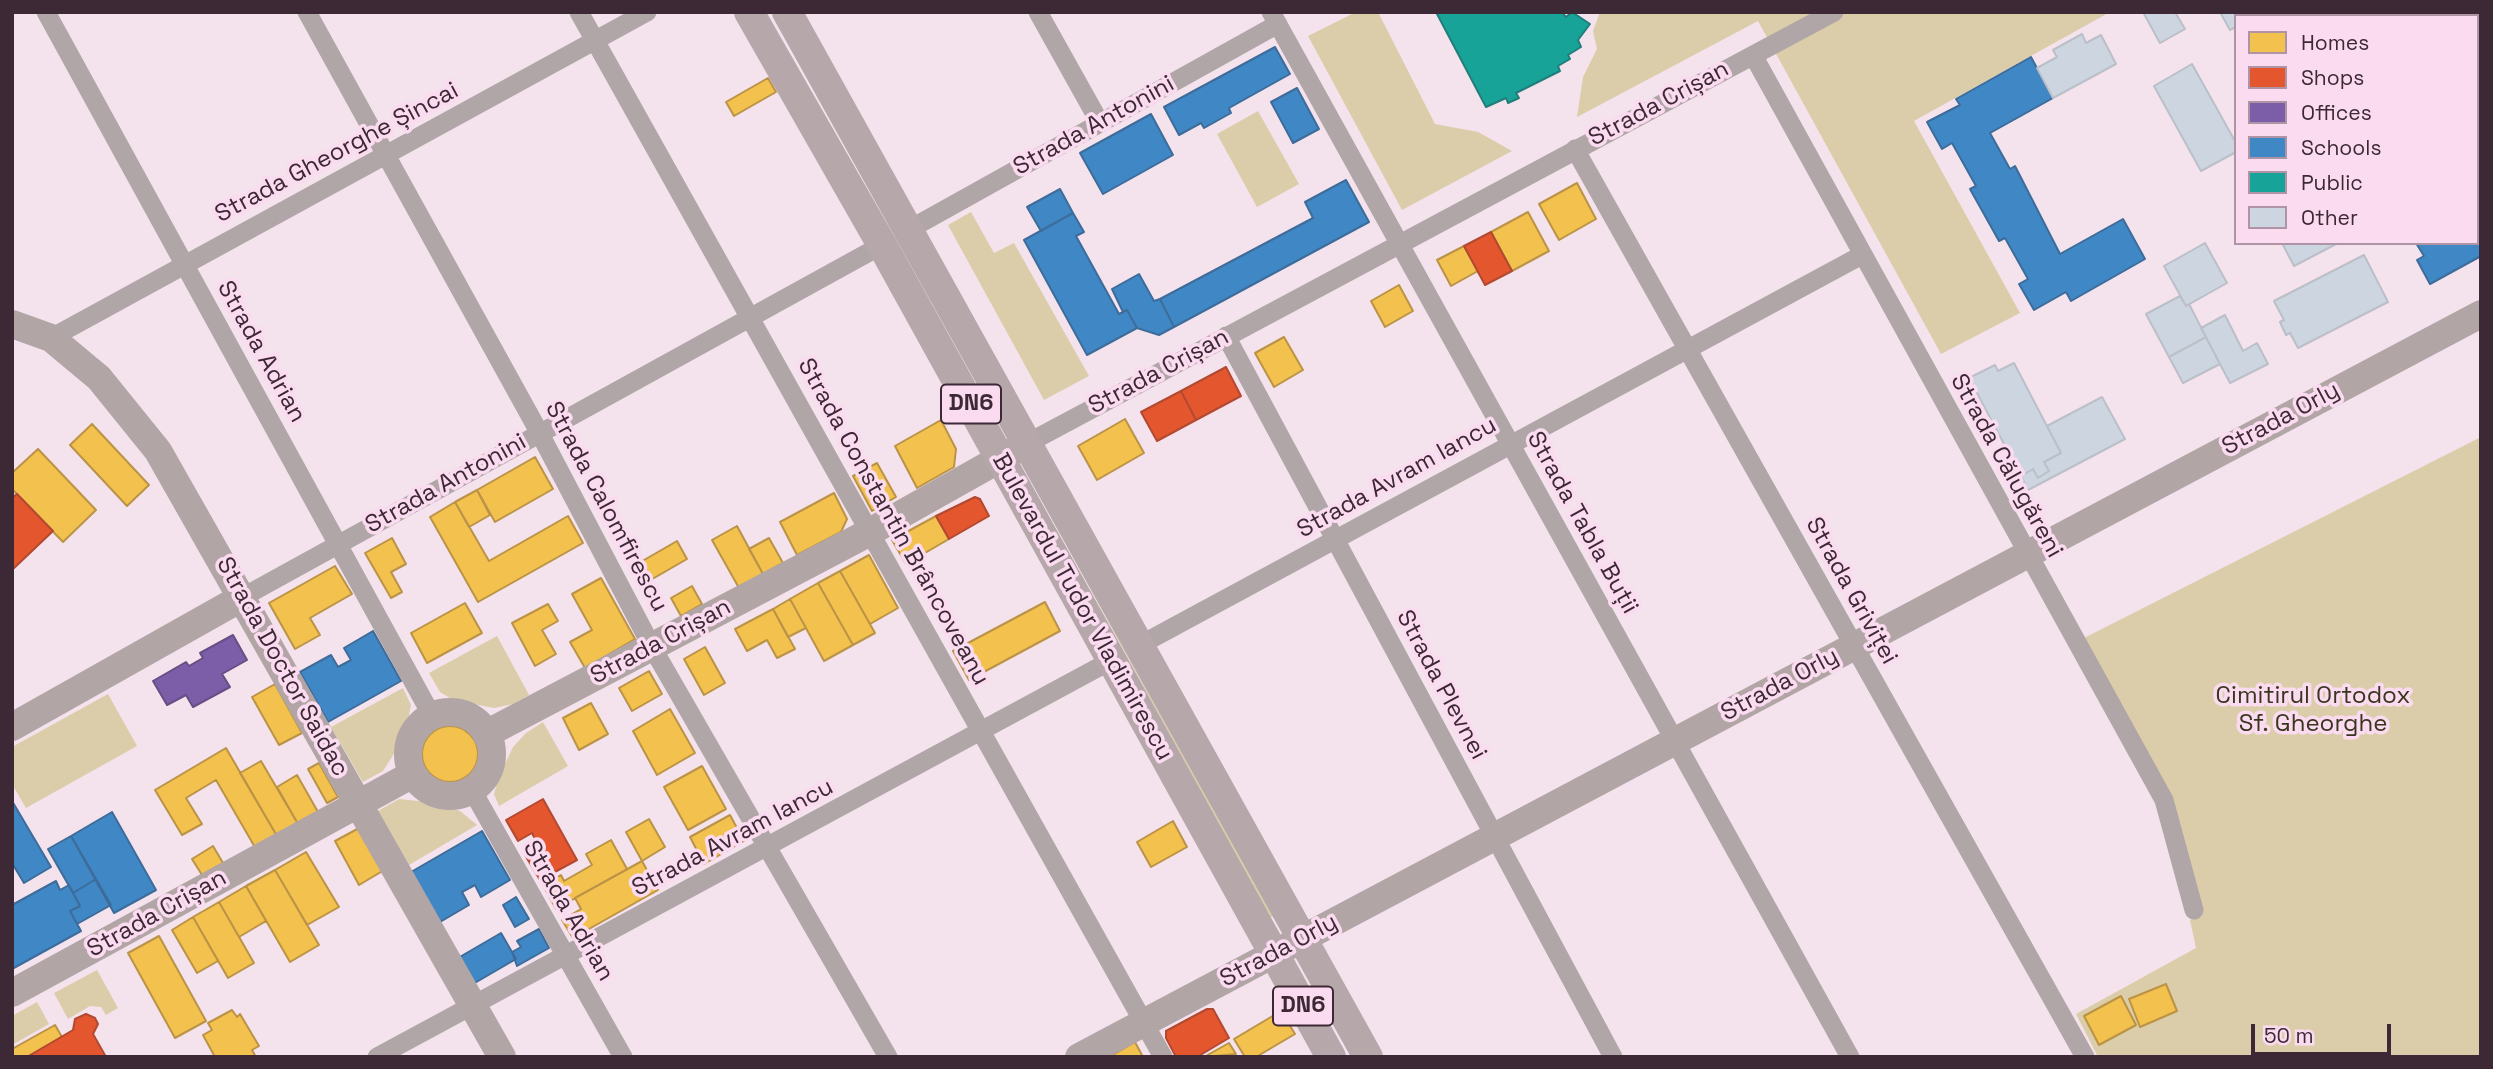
<!DOCTYPE html>
<meta charset="utf-8">
<style>
body{margin:0}
#map{position:relative;width:2493px;height:1069px;overflow:hidden;background:#f4e2ed;font-family:"Space Grotesk",sans-serif}
canvas{display:block}
.frame{position:absolute;inset:0;border:14px solid #3c2935;pointer-events:none}
.legend{position:absolute;left:2234px;top:14px;width:245px;height:231px;box-sizing:border-box;background:#fbdbef;border:2px solid #af94a5;margin:0;padding:9px 12px;list-style:none;font-size:21px;color:#3c2935}
.legend li{display:flex;align-items:center;gap:14px;height:35px}
.legend b{width:35px;border:2px solid #af94a5}
.scale{position:absolute;left:2251px;top:1024px;width:140px;height:32px;box-sizing:border-box;border:4px solid #3c2935;border-top:0;padding-left:9px;font-size:21px;line-height:24px;white-space:nowrap;color:#3c2935;-webkit-text-stroke:5px #fbdbef;paint-order:stroke}
</style>
<div id="map">
<canvas width="2493" height="1069"></canvas>
<div class="frame"></div>
<ul class="legend">
<li><b style="height:19px;background:#f2c14e"></b>Homes</li>
<li><b style="height:19px;background:#e4572e"></b>Shops</li>
<li><b style="height:19px;background:#7b5ea7"></b>Offices</li>
<li><b style="height:19px;background:#3f88c5"></b>Schools</li>
<li><b style="height:19px;background:#17a398"></b>Public</li>
<li><b style="height:19px;background:#cdd6e0"></b>Other</li>
</ul>
<div class="scale">50 m</div>
</div>
<script>
const ctx = document.querySelector('canvas').getContext('2d');
ctx.lineJoin = 'round';
function fillPath(path, color) { ctx.fillStyle = color; ctx.fill(path, 'evenodd'); }
const shape = rows => new Path2D(rows.map(r => 'M' + r).join(''));
function stroke(path, color, width, dash) { ctx.strokeStyle = color; ctx.lineWidth = width; ctx.lineCap = dash ? 'butt' : 'round'; ctx.setLineDash(dash || []); ctx.stroke(path); }
function label(font, color, halo, rows, align = 'center') {
  ctx.font = font + ' "Space Grotesk",sans-serif'; ctx.lineWidth = 7; ctx.setLineDash([]); ctx.textBaseline = 'middle'; ctx.strokeStyle = halo; ctx.fillStyle = color; for (const [text, x, y, turn = 0] of rows) {
    ctx.save(); ctx.translate(x, y); ctx.rotate((+turn || 0) * Math.PI / 180); ctx.textAlign = isNaN(turn) ? turn : align; if (halo) ctx.strokeText(text, 0, 0); ctx.fillText(text, 0, 0); ctx.restore();
  }
}
fillPath(shape([
 [1356,12,1378,12,1435,124,1478,132,1512,151,1402,210,1308,36],
 [1600,12,2110,12,1914,121,2020,313,1941,354,1758,21,1577,117,1583,77,1597,49,1593,31],
 [1258,111,1299,184,1257,207,1217,134],
 [971,212,994,253,1014,243,1089,376,1044,400,948,225],
 [2481,437,2481,1057,2098,1057,2076,1014,2196,948,2190,920,2202,915,2170,797,2084,638],
 [1059,515,1277,914,1270,918,1052,519],
 [497,636,529,695,513,704,494,708,453,700,440,692,429,673],
 [403,688,411,705,405,736,383,771,363,782,331,727],
 [108,694,137,746,26,808,12,784,12,747],
 [543,722,568,766,499,806,494,794,498,779,513,747,526,733],
 [399,799,437,803,460,811,477,825,409,865,378,811],
 [97,970,118,1008,106,1015,101,1007,90,1006,68,1019,54,993],
 [37,1002,49,1024,12,1045,12,1016]
]), '#dbcda9');
const homes = shape([
 [768,78,776,92,734,116,726,102,768,78],
 [1577,183,1596,219,1559,240,1539,204,1577,183],
 [1528,212,1549,251,1512,271,1491,232,1528,212],
 [1464,246,1478,271,1451,286,1437,260,1464,246],
 [1399,285,1413,311,1385,327,1371,301,1399,285],
 [1284,337,1303,370,1274,387,1255,353,1284,337],
 [1125,419,1144,453,1097,480,1078,446,1125,419],
 [941,420,956,449,954,467,917,488,895,446,941,420],
 [92,424,149,485,127,506,70,445,92,424],
 [38,449,96,510,63,542,12,489,12,473,38,449],
 [535,457,553,489,495,522,477,490,535,457],
 [877,463,896,497,872,511,853,476,877,463],
 [477,490,490,515,469,527,455,502,477,490],
 [834,493,847,519,841,532,797,555,780,522,834,493],
 [455,502,489,561,568,516,583,543,478,602,430,517,455,502],
 [936,516,949,539,906,564,892,540,936,516],
 [737,526,763,574,739,588,712,540,737,526],
 [392,538,406,564,391,572,402,592,391,598,365,553,392,538],
 [769,538,783,563,763,574,749,549,769,538],
 [677,541,687,559,642,585,632,567,677,541],
 [869,555,898,608,870,624,840,571,869,555],
 [335,566,352,594,310,618,320,635,295,649,269,603,335,566],
 [840,571,875,633,853,645,818,583,840,571],
 [601,578,635,639,585,668,570,642,592,630,572,594,601,578],
 [818,583,853,645,824,661,790,599,818,583],
 [692,586,702,604,681,616,671,598,692,586],
 [790,599,806,628,788,637,773,609,790,599],
 [1045,602,1060,631,969,680,953,651,1045,602],
 [465,603,482,633,427,663,411,633,465,603],
 [548,604,558,621,542,630,556,654,535,666,512,623,548,604],
 [773,609,795,649,777,658,767,640,747,651,735,629,773,609],
 [705,647,725,683,704,695,684,659,705,647],
 [649,671,662,694,632,711,619,688,649,671],
 [275,684,302,733,279,745,252,697,275,684],
 [591,703,608,734,579,750,563,718,591,703],
 [670,709,695,753,657,775,633,731,670,709],
 '422 754a28 28 0 1 1 56 0a28 28 0 1 1-56 0Z',
 [226,748,277,836,256,849,216,780,186,798,202,824,182,835,155,790,226,748],
 [261,761,298,824,277,836,240,773,261,761],
 [319,763,338,797,327,803,308,769,319,763],
 [702,766,726,809,688,830,664,787,702,766],
 [297,775,318,812,298,824,277,787,297,775],
 [730,815,744,841,704,864,690,837,730,815],
 [649,819,665,847,642,861,626,832,649,819],
 [1173,821,1187,847,1151,867,1137,842,1173,821],
 [361,827,386,869,359,885,335,841,361,827],
 [611,840,627,869,556,909,543,885,561,875,564,881,592,865,586,854,611,840],
 [213,846,223,863,202,875,192,859,213,846],
 [306,852,339,907,307,925,275,870,306,852],
 [642,861,658,890,573,938,562,920,581,909,575,898,642,861],
 [275,870,319,945,290,962,246,886,275,870],
 [246,886,266,921,239,937,219,902,246,886],
 [219,902,254,963,228,978,193,917,219,902],
 [193,917,218,961,197,973,172,930,193,917],
 [159,936,206,1021,175,1038,128,953,159,936],
 [2166,984,2177,1011,2140,1027,2129,999,2166,984],
 [2121,996,2136,1025,2099,1045,2084,1016,2121,996],
 [232,1010,237,1017,240,1014,259,1046,252,1050,256,1057,215,1057,203,1035,212,1030,208,1023,232,1010],
 [1281,1011,1295,1034,1256,1057,1245,1057,1234,1039,1281,1011],
 [55,1025,62,1037,27,1057,12,1057,12,1049,55,1025],
 [1135,1042,1143,1057,1109,1057,1135,1042],
 [1229,1043,1236,1054,1204,1057,1229,1043]
]);
fillPath(homes, '#f2c14e');
stroke(homes, '#bb9346', 2);
const shops = shape([
 [1491,232,1512,271,1485,285,1464,246,1491,232],
 [1226,367,1241,396,1196,420,1181,391,1226,367],
 [1181,391,1196,420,1157,441,1141,412,1181,391],
 [17,494,53,531,12,570,12,498,17,494],
 [975,497,980,499,989,516,949,539,936,516,975,497],
 [543,799,577,860,540,880,525,855,539,847,532,833,518,841,506,820,543,799],
 [1207,1009,1213,1009,1229,1038,1197,1057,1176,1057,1166,1038,1166,1031,1207,1009],
 [86,1014,95,1018,98,1024,93,1034,106,1057,27,1057,73,1030,75,1019,86,1014]
]);
fillPath(shops, '#e4572e');
stroke(shops, '#b24930', 2);
const offices = shape([
 [233,635,247,660,222,674,230,687,193,707,186,695,167,705,153,681,186,662,189,666,203,658,200,653,233,635]
]);
fillPath(offices, '#7b5ea7');
stroke(offices, '#684e85', 2);
const schools = shape([
 [1275,47,1290,74,1229,108,1231,113,1204,128,1201,123,1179,135,1164,107,1275,47],
 [2031,57,2053,98,1990,133,2010,169,2015,166,2060,254,2123,219,2145,259,2071,301,2066,292,2034,310,2019,284,2028,279,2005,238,1999,241,1970,189,1976,186,1952,143,1942,149,1927,122,1960,105,1956,99,2031,57],
 [1297,88,1319,129,1293,143,1271,102,1297,88],
 [1151,114,1173,155,1103,194,1080,153,1151,114],
 [1346,180,1369,222,1174,327,1160,299,1313,218,1305,202,1346,180],
 [1060,189,1073,213,1041,231,1027,207,1060,189],
 [2481,205,2481,256,2430,284,2417,260,2424,256,2416,243,2477,243,2477,207,2481,205],
 [1073,213,1084,232,1076,236,1119,314,1127,310,1137,328,1087,355,1024,240,1073,213],
 [1139,274,1154,301,1160,299,1174,327,1159,335,1137,328,1127,310,1123,312,1112,289,1139,274],
 [373,631,401,681,328,722,300,672,331,655,338,667,351,660,344,648,373,631],
 [12,801,51,867,24,883,12,863,12,801],
 [112,812,156,890,114,913,71,836,112,812],
 [482,831,510,880,481,897,475,885,462,892,469,905,440,922,411,872,482,831],
 [71,836,96,879,73,893,48,849,71,836],
 [96,879,111,905,77,924,70,911,80,906,73,893,96,879],
 [56,881,60,890,69,885,80,906,70,911,81,931,12,969,12,905,56,881],
 [516,897,529,919,515,927,503,905,516,897],
 [539,929,549,948,517,966,512,952,521,947,517,941,539,929],
 [501,933,516,959,473,984,458,958,501,933]
]);
fillPath(schools, '#3f88c5');
stroke(schools, '#3e6c9a', 2);
const public = shape([
 [1436,12,1562,12,1566,17,1572,12,1590,24,1578,40,1581,47,1568,55,1570,59,1558,66,1560,71,1516,93,1519,98,1508,103,1506,98,1486,107,1436,12]
]);
fillPath(public, '#17a398');
stroke(public, '#227e7a', 2);
const building = shape([
 [2143,12,2175,12,2185,29,2160,43,2143,12],
 [2220,12,2252,12,2254,16,2236,16,2236,27,2230,30,2220,12],
 [2455,12,2481,12,2481,15,2457,16,2455,12],
 [2082,34,2086,43,2101,35,2116,64,2053,98,2037,68,2057,57,2053,50,2082,34],
 [2192,64,2236,143,2236,152,2201,171,2154,86,2192,64],
 [2477,102,2481,108,2481,141,2477,143,2477,102],
 [2205,243,2227,283,2186,306,2164,266,2205,243],
 [2282,243,2338,243,2294,266,2282,243],
 [2364,255,2388,302,2298,348,2290,333,2286,335,2280,322,2284,320,2274,301,2364,255],
 [2180,296,2186,306,2189,304,2206,337,2169,357,2146,314,2180,296],
 [2225,315,2243,351,2257,343,2268,364,2230,383,2201,328,2225,315],
 [2206,337,2220,364,2183,383,2169,357,2206,337],
 [2014,363,2061,453,2044,462,2049,471,2038,478,2033,469,2021,476,1969,378,1995,365,1998,371,2014,363],
 [2102,397,2125,439,2028,490,2021,476,2033,469,2038,478,2049,471,2044,462,2061,453,2047,426,2102,397]
]);
fillPath(building, '#cdd6e0');
stroke(building, '#bbbfc8', 2);
stroke(shape([
 [46,12,432,716],
 [307,12,539,432,652,647,888,1057],
 [579,12,1163,1057],
 [1038,12,1100,123],
 [1271,12,1850,1057],
 [1753,55,2164,800,2194,910],
 [1575,149,2085,1057],
 [910,229,1278,24],
 [1226,336,1613,1057],
 [51,338,647,12],
 [1028,443,1834,12],
 [243,597,882,245],
 [1140,645,1862,255],
 [472,790,623,1057],
 [377,1057,1112,660]
]), '#b1a6a7', 19);
stroke(shape([
 [12,324,51,338,99,378,158,451,502,1057],
 '408 754a42 42 0 1 1 84 0a42 42 0 1 1-84 0Z',
 [12,727,243,597],
 [486,734,868,533,1028,443],
 [12,993,413,774],
 [1079,1057,2481,314]
]), '#b2a5a6', 28);
stroke(shape([
 [749,12,882,245,1331,1057],
 [787,12,1368,1057]
]), '#b6a7ab', 30);
for (const [x, y, w] of [
 [971,404,60],
 [1303,1006,60]
]) { const box = new Path2D(); box.roundRect(x - w / 2, y - 19.5, w, 39, 5); ctx.fillStyle = '#fbdbef'; ctx.fill(box); stroke(box, '#3c2935', 2); }
label('bold 23px', '#3c2935', null, [
 ["DN6",971,404],
 ["DN6",1303,1006]
]);
label('24px', '#3c2935', '#fbdbef', [
 ["Strada Crișan",1659,104,-28],
 ["Strada Antonini",1094,126,-29],
 ["Strada Gheorghe Șincai",337,153,-28],
 ["Strada Adrian",261,352,61],
 ["Strada Crișan",1159,372,-28],
 ["Strada Orly",2281,419,-28],
 ["Strada Călugăreni",2006,466,61],
 ["Strada Avram Iancu",1397,478,-29],
 ["Strada Antonini",446,484,-29],
 ["Strada Calomfirescu",606,507,62],
 ["Strada Constantin Brâncoveanu",893,522,61],
 ["Strada Tabla Buții",1582,523,61],
 ["Strada Griviței",1851,591,61],
 ["Bulevardul Tudor Vladimirescu",1082,607,61],
 ["Strada Crișan",661,642,-28],
 ["Strada Doctor Saidac",282,667,61],
 ["Strada Plevnei",1441,685,62],
 ["Strada Orly",1780,685,-28],
 ["Strada Avram Iancu",733,838,-28],
 ["Strada Adrian",568,911,60],
 ["Strada Crișan",157,914,-29],
 ["Strada Orly",1279,951,-28]
]);
label('24px', '#39351e', '#fbdbef', [
 ["Cimitirul Ortodox",2313,696],
 ["Sf. Gheorghe",2313,724]
]);
</script>
